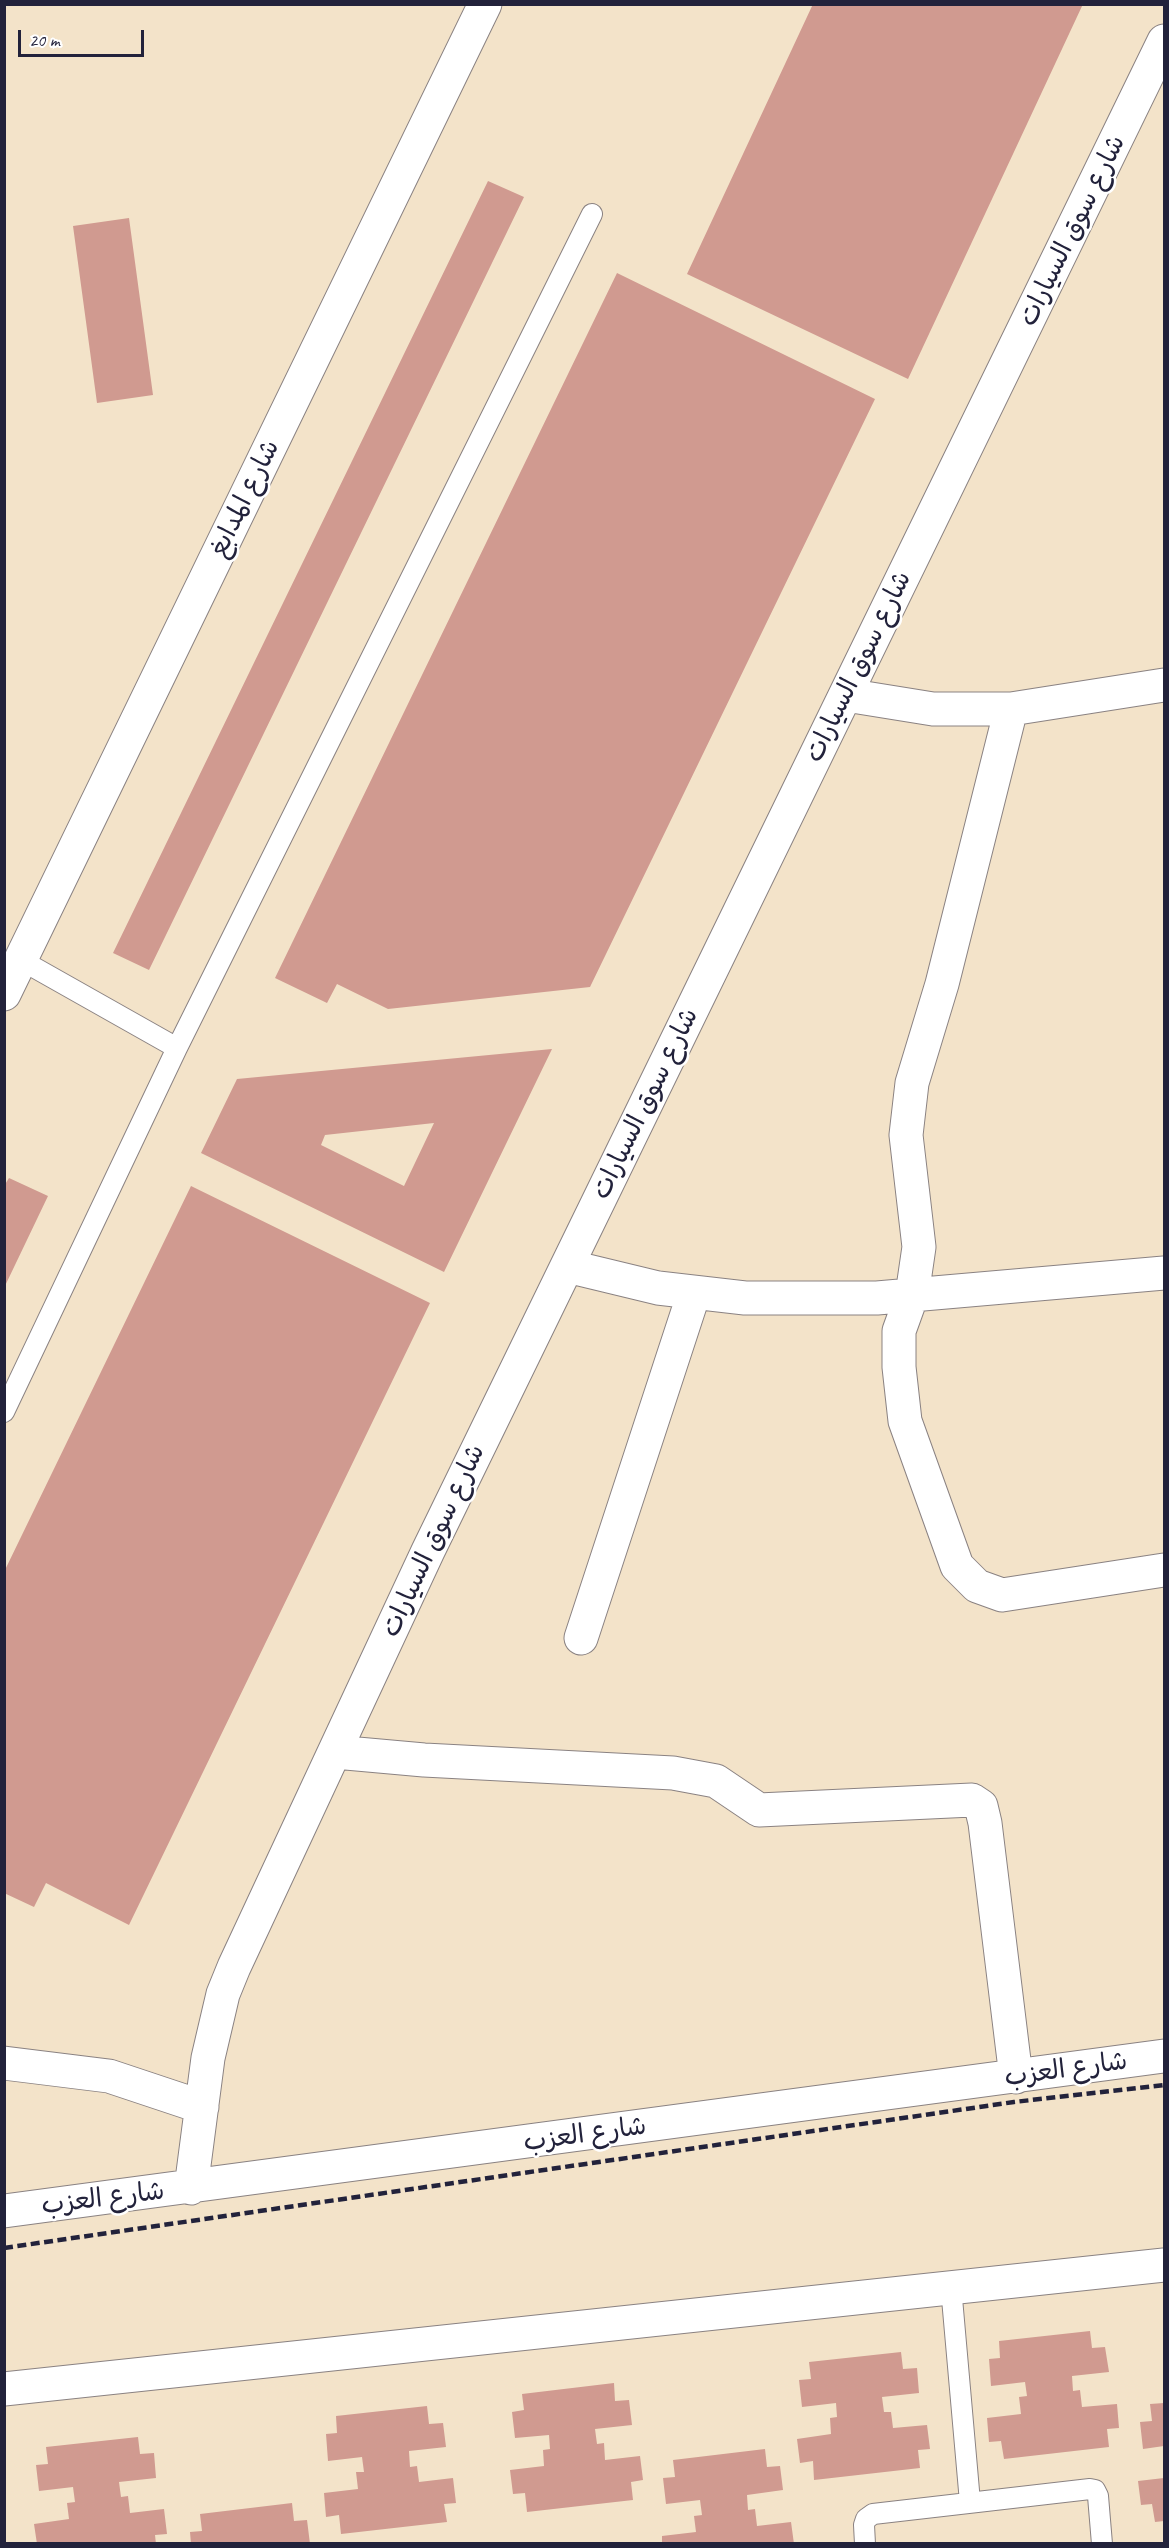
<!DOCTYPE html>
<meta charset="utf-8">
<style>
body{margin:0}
#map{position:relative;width:1169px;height:2548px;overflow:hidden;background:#f3e3c9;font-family:Caveat,sans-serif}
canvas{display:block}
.frame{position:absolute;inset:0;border:6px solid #22223b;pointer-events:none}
.scale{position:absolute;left:18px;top:30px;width:126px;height:27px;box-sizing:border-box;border:3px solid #22223b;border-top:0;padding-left:8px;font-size:18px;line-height:21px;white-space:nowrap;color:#22223b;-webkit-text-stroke:4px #fff;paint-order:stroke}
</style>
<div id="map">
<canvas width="1169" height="2548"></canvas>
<div class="frame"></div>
<div class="scale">20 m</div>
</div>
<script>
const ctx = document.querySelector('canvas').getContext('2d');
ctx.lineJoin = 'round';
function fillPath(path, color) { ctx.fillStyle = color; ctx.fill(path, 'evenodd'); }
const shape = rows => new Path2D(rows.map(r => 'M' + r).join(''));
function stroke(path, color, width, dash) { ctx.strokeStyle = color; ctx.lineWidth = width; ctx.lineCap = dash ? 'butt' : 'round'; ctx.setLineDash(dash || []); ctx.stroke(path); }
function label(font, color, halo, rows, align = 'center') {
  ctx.font = font + ' Caveat,"Playpen Sans Arabic",sans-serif'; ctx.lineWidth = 5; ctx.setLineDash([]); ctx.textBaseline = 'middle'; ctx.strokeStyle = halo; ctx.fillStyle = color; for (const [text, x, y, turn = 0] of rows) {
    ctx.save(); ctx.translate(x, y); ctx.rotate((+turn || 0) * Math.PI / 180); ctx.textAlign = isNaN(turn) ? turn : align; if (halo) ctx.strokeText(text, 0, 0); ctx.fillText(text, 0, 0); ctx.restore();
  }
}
fillPath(shape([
 [813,4,1083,4,908,379,687,274],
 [488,181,524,197,149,970,113,953],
 [129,218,153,395,97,403,73,226],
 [617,273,875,399,590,987,388,1009,337,984,327,1003,275,978],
 [552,1049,444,1272,201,1153,237,1079],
 [434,1123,404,1186,321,1145,325,1135],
 [9,1178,48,1196,4,1288,4,1186],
 [191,1186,430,1303,129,1925,46,1883,34,1907,4,1893,4,1572],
 [1090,2331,1092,2348,1105,2347,1109,2372,1072,2376,1073,2391,1080,2390,1082,2407,1117,2404,1119,2428,1107,2429,1109,2447,1004,2459,1001,2441,989,2442,987,2418,1021,2414,1019,2397,1027,2396,1025,2382,991,2386,989,2359,1000,2358,999,2341],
 [901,2352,903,2369,917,2368,919,2393,882,2397,884,2412,891,2412,893,2428,927,2425,930,2449,918,2450,920,2468,814,2480,813,2461,800,2463,797,2439,831,2434,830,2418,837,2417,836,2403,802,2407,799,2380,811,2379,809,2362],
 [614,2383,615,2401,629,2400,632,2425,595,2429,597,2444,604,2443,605,2460,640,2456,643,2480,631,2482,633,2500,527,2512,525,2493,513,2494,510,2470,544,2466,543,2450,550,2449,549,2435,515,2438,512,2412,524,2410,522,2394],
 [1164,2403,1164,2446,1143,2449,1140,2422,1152,2421,1150,2404],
 [427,2406,429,2424,443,2423,446,2447,409,2451,410,2467,417,2466,419,2482,453,2478,456,2503,444,2504,447,2522,341,2534,339,2515,326,2517,324,2493,358,2489,356,2472,364,2472,362,2457,328,2461,326,2434,337,2433,336,2416],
 [138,2437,140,2454,154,2453,156,2478,119,2482,121,2497,128,2496,130,2513,164,2509,167,2534,155,2535,156,2544,37,2544,34,2524,69,2519,67,2503,75,2502,73,2487,39,2491,36,2465,48,2464,46,2447],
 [765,2449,767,2467,780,2466,783,2490,747,2495,748,2510,755,2509,757,2526,791,2522,794,2544,662,2544,662,2536,696,2532,694,2516,702,2515,700,2500,666,2504,663,2478,675,2477,673,2460],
 [1164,2478,1164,2521,1155,2522,1152,2504,1141,2505,1138,2481],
 [292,2503,294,2521,307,2520,310,2544,191,2544,190,2532,202,2531,200,2514]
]), '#d09a90');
const service = shape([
 [21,960,177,1048],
 [4,1412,177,1048,592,214],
 [951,2287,970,2502],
 [865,2544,864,2525,866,2519,873,2514,1090,2489,1095,2490,1098,2496,1102,2544]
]);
const minor = shape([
 [846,695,933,709,1011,709,1164,685],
 [1011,709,942,984,912,1083,906,1135,919,1247,912,1295,899,1331,899,1367,905,1421,957,1566,977,1586,1002,1595,1164,1570],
 [4,994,485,4],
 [567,1266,658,1288,745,1298,877,1298,1164,1273],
 [581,1638,694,1293],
 [335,1752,424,1760,673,1773,716,1781,759,1810,972,1800,981,1806,985,1823,1016,2077],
 [4,2063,109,2076,202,2107],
 [191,2188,208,2058,223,1994,234,1967,428,1551,1164,41],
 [4,2211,1164,2056],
 [4,2389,1164,2265]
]);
stroke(service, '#8a8282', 22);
stroke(minor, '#8a8282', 35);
stroke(service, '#fff', 20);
stroke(minor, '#fff', 33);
stroke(shape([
 [4,2248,1014,2102,1164,2085]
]), '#22223b', 4.5, [9, 4.5]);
label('26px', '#22223b', '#fff', [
 ["شارع سوق السيارات",1073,231,-64],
 ["شارع المدابغ",245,499,-64],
 ["شارع سوق السيارات",859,667,-64],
 ["شارع سوق السيارات",646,1104,-64],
 ["شارع سوق السيارات",434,1541,-65],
 ["شارع العزب",1066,2070,-8],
 ["شارع العزب",585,2135,-8],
 ["شارع العزب",103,2199,-7]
]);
</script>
